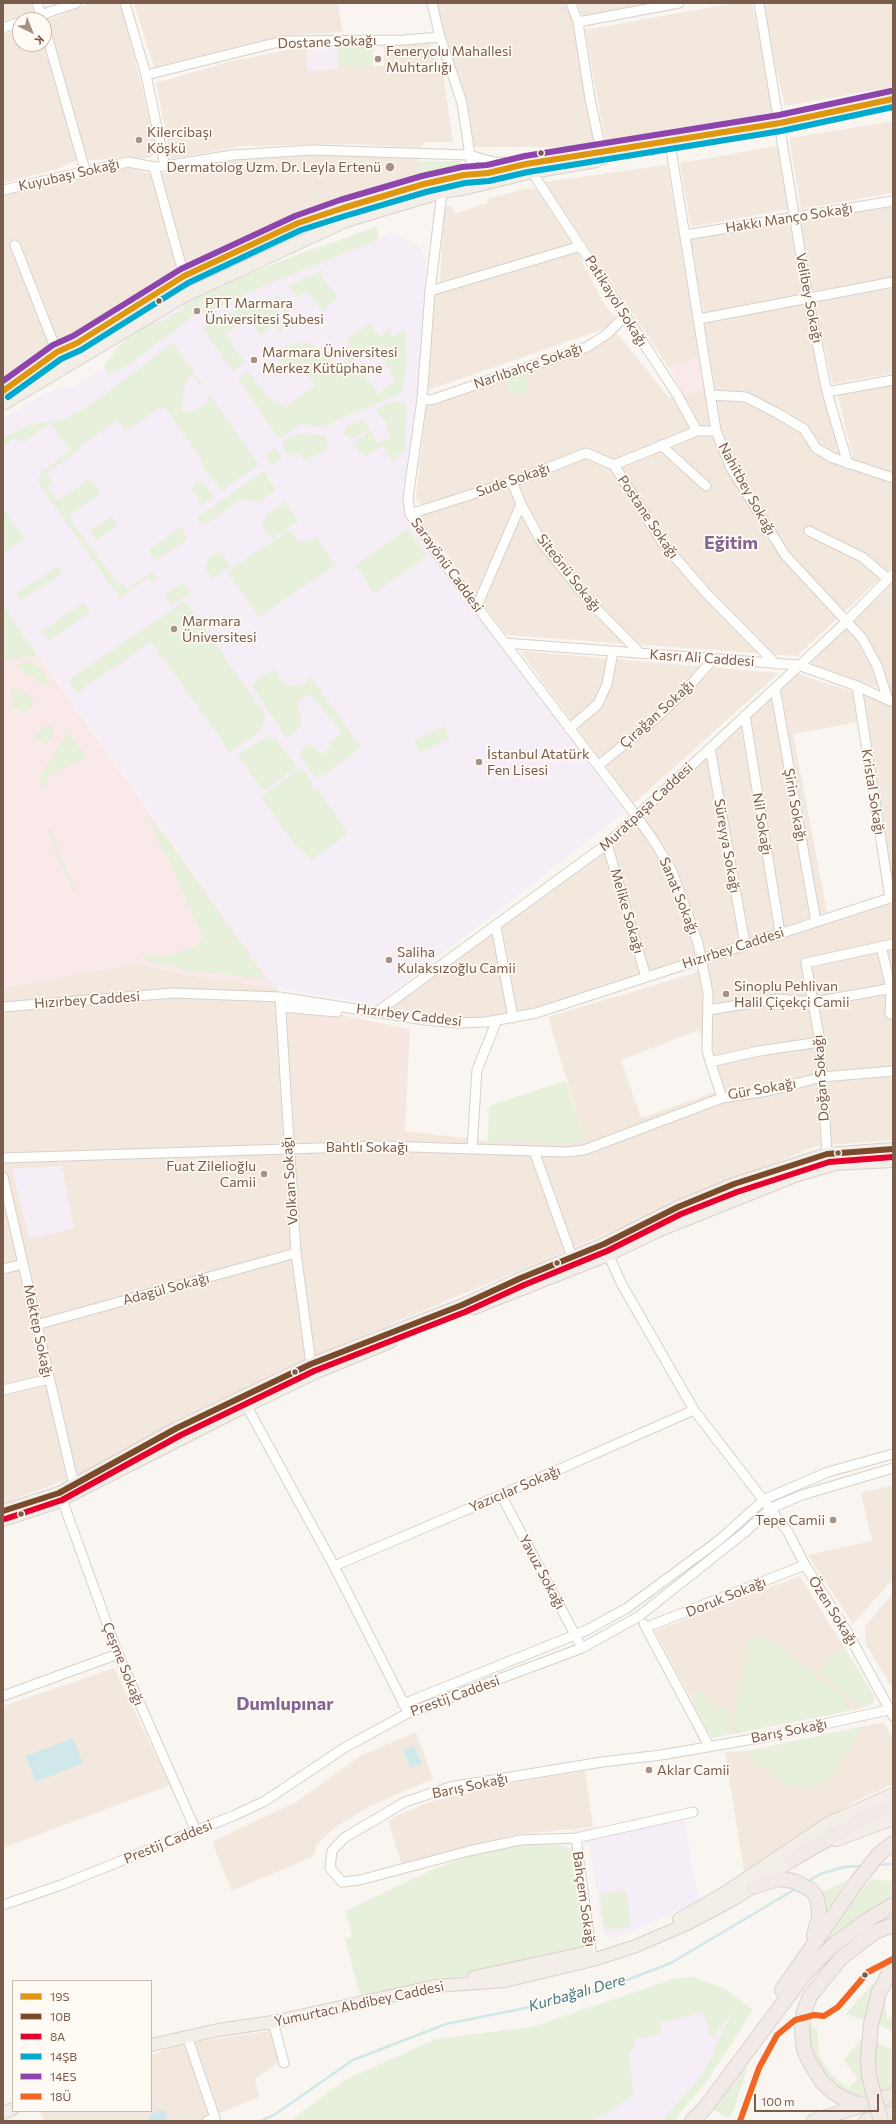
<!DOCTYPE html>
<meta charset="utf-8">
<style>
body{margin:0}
#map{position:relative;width:896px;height:2124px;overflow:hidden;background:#f9f5f0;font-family:Commissioner,sans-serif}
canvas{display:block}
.frame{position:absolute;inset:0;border:4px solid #7a5c4d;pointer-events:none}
.legend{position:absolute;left:12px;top:1980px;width:140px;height:132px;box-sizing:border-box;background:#fffaf3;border:1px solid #cabbb1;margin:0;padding:5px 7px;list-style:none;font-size:12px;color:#7a5c4d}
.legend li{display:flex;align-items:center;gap:8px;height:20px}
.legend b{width:20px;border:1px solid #cabbb1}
.north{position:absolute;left:12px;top:12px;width:40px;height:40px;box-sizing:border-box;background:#fffaf3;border:1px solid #cabbb1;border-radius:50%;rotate:137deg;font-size:11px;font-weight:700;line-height:16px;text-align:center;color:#7a5c4d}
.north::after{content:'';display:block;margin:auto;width:14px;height:18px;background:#a69286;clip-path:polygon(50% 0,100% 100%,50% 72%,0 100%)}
.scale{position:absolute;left:754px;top:2094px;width:125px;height:18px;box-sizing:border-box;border:2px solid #7a5c4d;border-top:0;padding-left:5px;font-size:12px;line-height:14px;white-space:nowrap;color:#7a5c4d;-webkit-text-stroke:3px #fffaf3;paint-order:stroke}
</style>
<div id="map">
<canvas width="896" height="2124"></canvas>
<div class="frame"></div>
<ul class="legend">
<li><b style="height:5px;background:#de970f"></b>19S</li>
<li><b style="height:5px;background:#7a4b2a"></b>10B</li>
<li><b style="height:5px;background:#e4002b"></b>8A</li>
<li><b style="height:5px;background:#00a9ce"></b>14ŞB</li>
<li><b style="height:5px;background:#8e44ad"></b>14ES</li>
<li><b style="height:5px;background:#f26522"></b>18Ü</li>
</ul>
<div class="north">K</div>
<div class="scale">100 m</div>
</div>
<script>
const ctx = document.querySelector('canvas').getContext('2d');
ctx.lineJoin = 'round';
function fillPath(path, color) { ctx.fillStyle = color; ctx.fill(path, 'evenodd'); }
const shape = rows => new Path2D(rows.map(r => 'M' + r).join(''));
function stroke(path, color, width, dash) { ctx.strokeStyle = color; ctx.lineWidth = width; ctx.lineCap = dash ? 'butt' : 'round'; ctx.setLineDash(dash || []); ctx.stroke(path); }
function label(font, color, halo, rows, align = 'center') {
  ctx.font = font + ' Commissioner,sans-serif'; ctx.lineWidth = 3.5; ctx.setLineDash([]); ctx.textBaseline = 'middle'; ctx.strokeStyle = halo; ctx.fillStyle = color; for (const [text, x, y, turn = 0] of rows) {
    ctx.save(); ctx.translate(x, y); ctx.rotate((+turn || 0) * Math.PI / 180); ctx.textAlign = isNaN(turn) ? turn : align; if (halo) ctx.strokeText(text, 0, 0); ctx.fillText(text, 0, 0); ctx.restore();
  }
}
fillPath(shape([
 [3,3,31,3,34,11,3,21],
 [90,3,121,3,157,149,153,155,148,158,126,158,75,161,57,169,3,183,3,35,20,29,20,44,44,44,44,22],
 [134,3,338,3,342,32,282,36,158,68,154,67],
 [435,3,566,3,573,21,595,146,581,147,474,147],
 [578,3,652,3,583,16],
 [735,3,752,3,775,112,605,140,585,30],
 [760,3,893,3,893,87,785,106],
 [429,41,437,63,443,74,453,142,424,142,421,148,358,144,244,146,171,159,156,83,232,61,307,46,308,71,338,69,338,66,384,66,384,43],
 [893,121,893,193,801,209,789,138],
 [778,146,789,209,691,227,680,163],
 [419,155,419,183,187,268,159,174,256,156],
 [667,165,700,357,669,368,545,182],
 [126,167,151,174,179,272,3,383,3,195,20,189],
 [528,188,536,189,571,242,571,246,442,283,440,282,444,207,452,206,454,214,488,203,487,199],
 [893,206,893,277,811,292,799,222],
 [789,221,803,295,704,314,690,240],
 [576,250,604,304,616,318,604,329,428,390,432,293],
 [893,288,893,373,833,384,813,302],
 [806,301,841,454,853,458,837,392,893,382,893,566,797,656,506,635,416,513,423,504,418,502,416,497,426,406,506,378,528,383,524,373,617,333,669,398,715,388,701,319],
 [893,583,893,693,810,663],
 [520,651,779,673,633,804],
 [795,673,893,705,893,888,883,891,858,722,793,734,827,912,534,1010,462,1020,385,1010,606,850],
 [893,903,893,1140,816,1146,303,1361,69,1479,3,1503,3,988,136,964,199,977,276,988,288,1004,405,1131,488,1141,570,1143,584,1138,548,1017,695,973,708,962],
 [699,1030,715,1092,641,1118,621,1060],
 [893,1485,893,1579,853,1624,808,1555,872,1541,861,1493],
 [800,1576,875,1697,873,1703,862,1708,712,1738,655,1631],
 [893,1593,893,1689,866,1644,865,1626],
 [114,1668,170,1785,3,1848,3,1706],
 [884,1722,893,1739,893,1784,852,1803,744,1871,725,1752,748,1751],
 [416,1732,433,1779,372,1805,335,1827,316,1845,314,1856,232,1891,212,1842,296,1802,362,1755],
 [585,1771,593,1827,512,1835,402,1866,388,1820,426,1803,499,1785],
 [271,2031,279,2062,255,2079,259,2097,200,2121,44,2121,40,2111,151,2111,151,2055,185,2043]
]), '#f2e8de');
fillPath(shape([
 [288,1004,410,1029,405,1131,299,1132]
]), '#f6e8e1');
fillPath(shape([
 [337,45,338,70,308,71,307,46],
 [376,227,379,237,391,233,417,245,426,257,421,358,406,491,408,522,433,553,625,812,376,1005,276,988,3,605,3,419,45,394,64,387,71,388,104,367,115,350,128,337,147,323,201,293,294,256],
 [62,1166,74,1229,29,1238,12,1169],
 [684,1816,693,1872,700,1899,669,1915,612,1939,603,1933,590,1848,571,1830],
 [693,1977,734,2010,702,2075,661,2121,290,2121,345,2080,436,2039,532,2027,673,1979]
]), '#f6eef6');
fillPath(shape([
 [700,357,705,390,684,395,669,368],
 [39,657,158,825,276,988,199,977,136,964,3,988,3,659]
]), '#fae9e9');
fillPath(shape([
 [337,45,373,45,373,66,338,66],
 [419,161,460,161,461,171,419,181],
 [376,227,379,237,375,241,269,284,209,311,202,313,200,306,192,309,194,316,125,367,110,375,104,367,115,350,128,337,149,322,158,323,180,311,188,301,201,293,294,256],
 [327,268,320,273,337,298,322,311,306,290,298,297,288,286],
 [272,295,280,297,285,302,290,315,289,322,278,334,276,332,282,326,285,313],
 [268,297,278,311,279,316,272,326,261,335,248,317,225,334,245,362,233,372,203,328,214,319,244,307,248,311,252,308,250,304],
 [370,323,380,337,390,329,392,337,405,329,406,369,402,391,395,396,337,420,329,426,323,427,301,424,279,439,238,379,248,371,273,403,276,400,285,408,315,385,299,363,287,371,275,355,290,344,292,347,297,343,310,343,321,350,332,364,330,366,332,370,335,371,348,363,341,353,350,345,346,340],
 [371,344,396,380,378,394,352,357],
 [173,343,203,385,201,386,193,375,190,377,184,388,182,410,187,413,199,409,210,401,207,396,209,394,259,465,221,491,202,466,201,459,165,408,160,408,126,431,117,420,79,447,80,449,47,473,53,483,48,487,58,501,90,478,101,493,70,515,73,520,71,521,120,586,123,584,127,589,152,572,158,577,151,582,147,578,120,598,39,484,39,478,42,470,48,468,70,450,50,423,24,442,22,439,18,442,15,438,3,447,3,438,29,425,64,419,89,406],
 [524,373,528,383,528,389,525,393,516,395,511,393,506,379],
 [390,402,402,402,405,403,406,406,405,450,398,455,393,462,383,446,365,456,363,451,359,453,353,443,368,434,366,431,351,439,344,435,346,427,363,419,378,444,391,436,386,427,388,425,377,411,378,408],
 [311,433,325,436,329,447,305,461,298,453,292,456,286,453,282,443,286,439,299,433],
 [275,447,282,458,271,465,265,456],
 [264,471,276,490,258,502,241,499,204,525,203,522,200,524,196,518],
 [201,480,214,497,202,505,192,491,196,483],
 [285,502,298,521,272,539,262,525,266,515],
 [5,511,24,538,3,554,3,512],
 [112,516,118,525,96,540,90,531],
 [181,527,184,530,182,531,187,539,156,561,148,550],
 [408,529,427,556,374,593,355,565],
 [290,530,298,541,309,542,316,537,335,565,259,617,227,572],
 [220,551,230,566,212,579,204,567,209,564,206,560],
 [58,566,63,573,22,600,17,593],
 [183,582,191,593,172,606,164,595],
 [185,601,263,711,265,716,262,728,257,734,230,752,151,642,77,693,68,680],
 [83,603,90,612,49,641,42,631],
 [3,605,39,657,3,659],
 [25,661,30,661,37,665,45,674,51,689,15,667],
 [274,669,285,685,300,686,311,677,361,748,317,780,298,753,309,744,323,754,331,747,328,744,342,732,309,693,297,703,300,706,297,709,302,716,300,718,303,721,299,724,301,727,287,738,251,684],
 [14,687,33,699,32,709,25,713,19,711,11,705,12,699,10,693],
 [48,725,52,727,54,735,47,744,35,738,43,727],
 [444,726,450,739,420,753,414,741],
 [64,728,87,757,48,775,44,790,39,779,65,736],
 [268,736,276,739,297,767,263,791,237,755],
 [302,767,311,782,314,793,317,787,348,833,312,860,293,843,261,796],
 [149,817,177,852,265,979,191,971,146,961,141,952,160,957,189,949,204,940,169,860,160,848],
 [48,828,51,831,75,890,73,891,62,867,47,830],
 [566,1081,584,1138,570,1143,488,1141,489,1106],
 [764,1636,844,1697,849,1711,733,1734,733,1723,748,1642],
 [844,1647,875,1697,873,1703,862,1708,818,1670],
 [702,1691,712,1712,724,1707,730,1709,727,1720,727,1735,712,1738,690,1697],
 [864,1726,833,1775,823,1782,809,1787,786,1785,750,1757,748,1751],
 [545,1841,577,1850,588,1949,361,1998,345,1939,352,1937,346,1911,427,1872,496,1845],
 [871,1879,893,1881,893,1899,861,1916,821,1946,841,1916],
 [847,1880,821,1921,819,1894],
 [626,1890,631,1927,605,1930,600,1894],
 [893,1970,893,1981,883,1990,887,2020,893,2015,893,2032,876,2023,846,2014,870,1986],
 [693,1977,725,1989,753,2010,705,2084,673,2121,661,2121,702,2075,732,2012,712,2039,703,2012,660,2023,662,2033,634,2040,635,2048,628,2051,634,2094,609,2113,589,2121,290,2121,345,2080,436,2039,532,2027,673,1979],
 [809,2025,817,2029,819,2055,833,2076,849,2088,858,2078,843,2060,865,2035,893,2050,893,2092,876,2098,857,2096,849,2095,834,2086,823,2073,814,2057,810,2042],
 [744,2067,747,2069,732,2114,728,2117,714,2110,714,2105]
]), '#e7f0db');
fillPath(shape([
 [73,1738,83,1763,36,1782,26,1756],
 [414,1746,422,1763,411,1768,403,1751],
 [158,2110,166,2111,167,2118,164,2121,148,2121,148,2116]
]), '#d0e8ea');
stroke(shape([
 [875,1865,893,1864],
 [807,1882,820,1874,845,1867,862,1866],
 [260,2121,274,2115,353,2060,446,2024,555,2002,614,1985,671,1963,797,1888]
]), '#d0e8ea', 2.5);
const minor = shape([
 [37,3,43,20],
 [125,3,146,75,165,166],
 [432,3,440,37,462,103,473,175],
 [571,3,578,22,590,99,603,160],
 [759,3,808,298,827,392,848,464],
 [26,20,76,3],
 [578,22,679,3],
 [44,25,85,170],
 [3,28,20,22],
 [146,75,283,41,404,40,440,37],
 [671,149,716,431,731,468,785,555,862,638,877,666,888,700],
 [154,167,184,276],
 [532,172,678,396,697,431],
 [3,190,128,162,154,167,165,166,232,155,312,150,469,155,494,162,518,163],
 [442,192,430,291,422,399,408,498,410,514,437,554,637,817,654,841,672,871,698,943,708,993,707,1051,722,1098],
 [685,235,893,201],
 [15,245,57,352],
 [430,291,581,246],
 [699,319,893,282],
 [827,392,893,380],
 [711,395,746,397,775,412,804,429,816,448,833,458,893,478],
 [422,399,431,400,587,347,607,334,625,316],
 [661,445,706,486],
 [614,465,662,542,706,593,776,664],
 [614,465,697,431,716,431],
 [512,482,521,504,542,543,590,602,640,653],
 [410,514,523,478,586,453,614,465],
 [809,531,862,557,888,579],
 [477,606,521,504],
 [505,643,798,665,857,686,890,701],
 [857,686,890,898],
 [775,688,816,922],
 [745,715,780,933],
 [569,729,598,704,607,684,613,652],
 [710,748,745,944],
 [598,766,655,719,686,690,713,659],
 [607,844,646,977],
 [496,927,513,1018],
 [881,946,891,989,890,1014,893,1014],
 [280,997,296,1253,311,1364],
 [3,1007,173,993,280,997,425,1020,458,1023,486,1022,536,1013,893,897],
 [281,1007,337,1012],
 [708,1010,777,999,814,1002,893,988],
 [377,1012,607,844,844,624,893,574],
 [710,1062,759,1051,820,1042],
 [472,1149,477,1070,497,1020],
 [534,1151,572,1257],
 [827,1154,820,1042,806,963,893,944],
 [3,1158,382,1146,566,1152,584,1150,722,1098,768,1091,822,1077,893,1071],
 [3,1177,74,1485],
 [606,1249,621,1283,694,1410,788,1532,805,1565,849,1635,893,1716],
 [3,1269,23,1264],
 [36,1325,296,1253],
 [3,1390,49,1379],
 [244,1401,334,1566,406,1708],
 [60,1494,118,1654,196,1831],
 [501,1495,582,1648],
 [334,1566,501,1495,694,1410],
 [644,1624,709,1746],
 [647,1627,805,1565],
 [3,1696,118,1654],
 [403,1704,585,1631,627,1608,718,1541,765,1499,828,1472,893,1454],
 [693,1812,576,1838,520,1840,469,1851,360,1880,342,1882,330,1868,332,1851,344,1838,405,1802,450,1787,602,1762,661,1755,765,1737,893,1709],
 [576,1838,592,1958],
 [3,1905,61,1885,235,1815,265,1801,344,1748,408,1713,582,1648,638,1617,745,1532,771,1508,802,1495,893,1468],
 [273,2022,284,2063],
 [187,2036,215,2118,207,2121]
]);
const major = shape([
 [3,391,57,352,77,343,184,276,298,223,343,208,424,184,464,175,488,173,526,164,780,123,893,99],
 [3,404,184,296,346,221,442,192,467,188,532,172,596,161],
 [474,1308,608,1255,658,1231,795,1176,835,1164,893,1161],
 [3,1511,59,1493,177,1428,311,1364,462,1305,521,1278,604,1244,678,1207,734,1184,827,1154,893,1149],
 [3,1520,55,1503,246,1406,317,1372,390,1342],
 [836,1840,893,1819],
 [679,1919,726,1892,827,1824,893,1794],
 [474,1977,589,1952],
 [151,2045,218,2030,273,2022,436,1986,505,1981,593,1960,636,1946,689,1923,736,1898,799,1856],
 [3,2113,13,2109]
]);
const highway = shape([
 [791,1860,868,1816,893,1807],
 [753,1887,778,1879,794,1881,811,1890,816,1896,819,1908,819,1918,814,1935],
 [883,1985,893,1964],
 [782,1990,856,1883,878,1855,893,1843],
 [861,2105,845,2099,833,2092,822,2082,809,2061,804,2049,802,2029,804,2012,810,1996,841,1958,875,1932,893,1925],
 [692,2121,705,2108,804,1975,832,1946,869,1919,893,1905],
 [814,2121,893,2095],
 [866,2121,893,2113]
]);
stroke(minor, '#d7d1cb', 11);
stroke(major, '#dad1cc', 14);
stroke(highway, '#dad1cc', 16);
stroke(minor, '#fefefd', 9);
stroke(major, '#f3eee8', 12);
stroke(highway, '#f2eae7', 14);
const highwayBridge = shape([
 [881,2121,869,2076,868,2058,871,2024,879,1992,883,1985]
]);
stroke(highwayBridge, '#dad1cc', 16, []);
stroke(highwayBridge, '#f2eae7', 14);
stroke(shape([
 [3,391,57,352,77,343,184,276,298,223,343,208,424,184,464,175,488,173,526,164,780,123,893,99]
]), '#de970f', 6);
stroke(shape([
 [3,1511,59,1493,177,1428,311,1364,462,1305,521,1278,604,1244,678,1207,734,1184,827,1154,893,1149]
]), '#7a4b2a', 6);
stroke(shape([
 [5,1519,62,1500,181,1435,314,1371,465,1312,524,1285,607,1251,681,1214,737,1192,829,1162,893,1157]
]), '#e4002b', 6);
stroke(shape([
 [8,397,61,359,81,350,188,283,301,230,345,216,426,192,465,183,489,181,528,172,781,131,893,107]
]), '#00a9ce', 6);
stroke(shape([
 [3,381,53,345,73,336,181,269,295,216,340,200,422,176,462,167,487,165,525,156,779,115,891,91]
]), '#8e44ad', 6);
stroke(shape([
 [740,2121,759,2068,777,2035,795,2020,814,2015,824,2016,838,2007,868,1972,893,1959]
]), '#f26522', 6);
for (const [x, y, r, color] of [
 [378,59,4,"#a69286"],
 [139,140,4,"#a69286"],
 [541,153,3.5,"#7a5c4d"],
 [390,167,5,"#a69286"],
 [159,301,3.5,"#7a5c4d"],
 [197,311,4,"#a69286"],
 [254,360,4,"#a69286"],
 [174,629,4,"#a69286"],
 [479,762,4,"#a69286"],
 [389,960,4,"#a69286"],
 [726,994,4,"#a69286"],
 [838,1153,3.5,"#7a5c4d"],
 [264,1174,4,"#a69286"],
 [557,1263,3.5,"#7a5c4d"],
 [295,1372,3.5,"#7a5c4d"],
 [21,1514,3.5,"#7a5c4d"],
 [833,1520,4,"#a69286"],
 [649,1770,4,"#a69286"],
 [865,1975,3.5,"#7a5c4d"]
]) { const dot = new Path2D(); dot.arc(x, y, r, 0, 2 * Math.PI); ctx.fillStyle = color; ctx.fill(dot); stroke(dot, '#fffaf3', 1.5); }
label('14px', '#7a5c4d', '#fffaf3', [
 ["Dostane Sokağı",327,42,-2],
 ["Kuyubaşı Sokağı",69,175,-13],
 ["Hakkı Manço Sokağı",789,218,-9],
 ["Velibey Sokağı",809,298,79],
 ["Patikayol Sokağı",616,301,58],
 ["Narlıbahçe Sokağı",528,366,-19],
 ["Sude Sokağı",513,480,-19],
 ["Nahitbey Sokağı",747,489,61],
 ["Postane Sokağı",648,517,56],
 ["Sarayönü Caddesi",447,565,54],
 ["Siteönü Sokağı",569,573,52],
 ["Kasrı Ali Caddesi",702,658,4],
 ["Çırağan Sokağı",657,714,-42],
 ["Kristal Sokağı",873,792,81],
 ["Şirin Sokağı",795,805,80],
 ["Muratpaşa Caddesi",646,807,-43],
 ["Nil Sokağı",762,824,81],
 ["Süreyya Sokağı",727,846,80],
 ["Sanat Sokağı",679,896,68],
 ["Melike Sokağı",627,911,74],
 ["Hızırbey Caddesi",733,948,-18],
 ["Hızırbey Caddesi",87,1000,-4],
 ["Hızırbey Caddesi",409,1015,7],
 ["Doğan Sokağı",821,1078,-94],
 ["Gür Sokağı",762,1089,-10],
 ["Bahtlı Sokağı",367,1147],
 ["Volkan Sokağı",290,1181,-94],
 ["Adagül Sokağı",166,1289,-15],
 ["Mektep Sokağı",38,1331,78],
 ["Yazıcılar Sokağı",515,1489,-23],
 ["Yavuz Sokağı",542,1572,62],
 ["Doruk Sokağı",726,1597,-22],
 ["Özen Sokağı",833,1611,58],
 ["Çeşme Sokağı",123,1664,68],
 ["Prestij Caddesi",455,1696,-20],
 ["Barış Sokağı",789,1731,-11],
 ["Barış Sokağı",470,1786,-12],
 ["Prestij Caddesi",168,1842,-22],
 ["Bahçem Sokağı",584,1899,82],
 ["Yumurtacı Abdibey Caddesi",359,2004,-12]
]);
label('14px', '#7a5c4d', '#fffaf3', [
 ["Feneryolu Mahallesi",386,51],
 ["Muhtarlığı",386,67],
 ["Kilercibaşı",147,132],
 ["Köşkü",147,148],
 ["Dermatolog Uzm. Dr. Leyla Ertenü",381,167,"right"],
 ["PTT Marmara",205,303],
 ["Üniversitesi Şubesi",205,319],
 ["Marmara Üniversitesi",262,352],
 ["Merkez Kütüphane",262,368],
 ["Marmara",182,621],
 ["Üniversitesi",182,637],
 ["İstanbul Atatürk",487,754],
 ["Fen Lisesi",487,770],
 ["Saliha",397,952],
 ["Kulaksızoğlu Camii",397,968],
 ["Sinoplu Pehlivan",734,986],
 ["Halil Çiçekçi Camii",734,1002],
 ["Fuat Zilelioğlu",256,1166,"right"],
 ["Camii",256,1182,"right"],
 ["Tepe Camii",825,1520,"right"],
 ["Aklar Camii",657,1770]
], 'left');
label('italic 15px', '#437c86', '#fffaf3', [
 ["Kurbağalı Dere",577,1993,-16]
]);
label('bold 18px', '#846695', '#fffaf3', [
 ["Eğitim",731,543],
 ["Dumlupınar",285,1704]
]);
</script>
